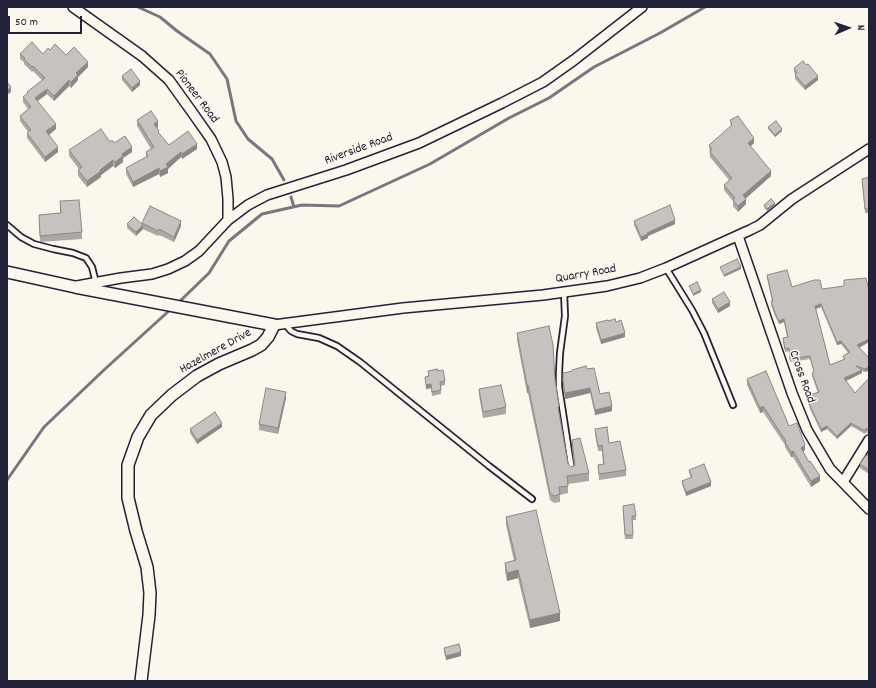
<!DOCTYPE html>
<style>
body{margin:0}
#map{position:relative;width:876px;height:688px;overflow:hidden;background:#fbf7ec;font-family:Dekko,sans-serif}
canvas{display:block}
.frame{position:absolute;inset:0;border:8px solid #22223b;pointer-events:none}
.north{position:absolute;left:828px;top:8px;width:40px;height:40px;-webkit-text-stroke:3px #fbf7ec;paint-order:stroke;rotate:88deg;font-size:11px;font-weight:700;line-height:16px;text-align:center;color:#22223b}
.north::after{content:'';display:block;margin:auto;width:14px;height:18px;background:#22223b;clip-path:polygon(50% 0,100% 100%,50% 72%,0 100%)}
.scale{position:absolute;left:8px;top:16px;width:74px;height:18px;box-sizing:border-box;border:2px solid #22223b;border-top:0;padding-left:5px;font-size:12px;line-height:14px;white-space:nowrap;color:#22223b;-webkit-text-stroke:3px #fbf7ec;paint-order:stroke}
</style>
<div id="map">
<canvas width="876" height="688"></canvas>
<div class="frame"></div>
<div class="north">N</div>
<div class="scale">50 m</div>
</div>
<script>
const ctx = document.querySelector('canvas').getContext('2d');
ctx.lineJoin = 'round';
const shape = rows => new Path2D(rows.map(r => 'M' + r).join(''));
function stroke(path, color, width, dash) { ctx.strokeStyle = color; ctx.lineWidth = width; ctx.lineCap = dash ? 'butt' : 'round'; ctx.setLineDash(dash || []); ctx.stroke(path); }
function fillPath(path, color) { ctx.fillStyle = color; ctx.fill(path, 'evenodd'); }
function label(font, color, halo, rows, align = 'center') {
  ctx.font = font + ' Dekko,sans-serif'; ctx.lineWidth = 3; ctx.setLineDash([]); ctx.textBaseline = 'middle'; ctx.strokeStyle = halo; ctx.fillStyle = color; for (const [text, x, y, turn = 0] of rows) {
    ctx.save(); ctx.translate(x, y); ctx.rotate((+turn || 0) * Math.PI / 180); ctx.textAlign = isNaN(turn) ? turn : align; if (halo) ctx.strokeText(text, 0, 0); ctx.fillText(text, 0, 0); ctx.restore();
  }
}
stroke(shape([
 [138,7,160,17,177,31,210,54,227,79,236,121,248,139,272,159,284,180],
 [291,197,294,207],
 [177,304,209,273,229,241,262,214,302,205,339,206,430,164,509,118,549,98,594,67,660,33,705,7],
 [7,480,44,427,105,369,171,309]
]), '#787681', 3);
const service = shape([
 [7,225,21,237,34,244,53,249,73,253,86,258,92,267,96,283],
 [666,268,692,310,704,333,733,405],
 [564,292,565,316,560,353,559,373,559,387,572,471],
 [285,324,291,331,297,334,319,338,337,346,360,362,489,466,532,499]
]);
const minor = shape([
 [73,7,142,56,169,80,192,112,211,139,222,162,226,177,228,199,228,220],
 [738,236,792,393,807,430,830,469,869,509],
 [77,286,121,278,152,274,168,269,185,261,199,251,228,220,248,205,267,195,346,170,419,143,502,103,543,82,574,60,642,7],
 [274,325,403,308,543,295,607,286,640,278,666,268,750,230,760,225,792,199,869,149],
 [843,482,869,440]
]);
const tertiary = shape([
 [7,272,75,287,274,325,268,337,261,345,252,350,219,364,197,376,172,395,151,415,138,437,128,465,128,498,136,531,147,567,150,593,149,615,141,681]
]);
stroke(service, '#22223b', 8);
stroke(minor, '#22223b', 12);
stroke(tertiary, '#22223b', 14);
stroke(service, '#fbf7ec', 4.5);
stroke(minor, '#fbf7ec', 9);
stroke(tertiary, '#fbf7ec', 11);
fillPath(shape([
 [50,50,66,55,88,67,78,77,78,80,71,88,69,86,54,101,47,94,37,101,56,129,49,135,58,152,45,162,27,138,27,133,28,132,20,121,20,116,28,109,23,102,23,97,27,94,27,92,42,80,33,71,32,72,24,64,24,62,20,59,20,54,43,54],
 [806,65,818,80,805,90,795,79,795,74,794,72,794,68],
 [122,76,140,85,132,92,122,80],
 [137,120,158,127,157,128,159,134,169,145,197,149,182,159,181,157,168,169,168,173,160,177,159,174,133,187,126,174,126,168,146,157,146,152,151,149,137,126],
 [730,120,754,143,750,146,771,176,745,198,746,204,738,212,733,206,733,201,724,190,724,185,729,180,710,157,709,145,731,127],
 [768,127,782,131,775,137,768,129],
 [110,142,114,143,132,152,123,158,123,162,115,168,113,166,101,175,101,177,87,187,78,176,78,170,79,169,69,156,69,150],
 [869,177,869,213,865,213,862,179],
 [60,201,82,232,82,239,40,242,39,215,60,213],
 [764,205,775,205,767,211,764,207],
 [634,221,675,224,648,236,648,238,641,241,634,225],
 [142,223,181,226,174,242,159,235,158,236,143,229,136,236,127,228,127,224,142,224],
 [767,275,792,287,822,289,869,342,859,348,869,358,869,370,865,372,862,371,862,373,845,381,855,393,869,378,869,434,866,432,865,434,851,426,837,439,827,429,821,432,811,411,807,400,807,396,818,393,812,376,812,373,814,372,810,359,790,362,789,351,785,352,783,342,783,338,787,337,784,322,779,324,775,316,771,305,771,301,772,301,767,278],
 [821,307,837,345,841,344,848,353,843,356,844,360,830,365,816,309],
 [712,299,730,306,718,313,712,303],
 [608,321,616,322,625,337,601,344,596,328,596,323],
 [517,333,555,380,559,414,568,464,571,467,574,466,572,447,572,440,589,473,589,481,568,484,568,493,560,495,560,502,554,503,550,500,528,393,527,393,517,340],
 [587,369,600,394,612,411,595,415,590,393,565,399,563,387,563,373,572,371,572,370],
 [428,371,437,371,445,381,445,385,441,386,441,394,432,396,431,388,426,389,425,377,428,377],
 [747,379,789,426,805,450,803,452,820,481,811,487,793,457,791,457,785,447,785,445,763,412,760,413,747,385],
 [479,389,506,407,506,414,483,418,479,395],
 [286,398,278,434,259,430,259,424],
 [222,427,197,444,190,433,190,429],
 [595,429,609,443,626,470,626,476,599,480,598,465,603,464,602,451,598,451,595,434],
 [869,454,869,474,860,468,860,464],
 [689,470,711,486,686,496,682,484,682,481,691,478,689,473],
 [623,510,636,516,636,520,632,520,633,539,625,539],
 [506,517,560,621,530,628,518,578,507,581,505,571,505,563,514,561,506,525],
 [444,648,461,656,446,660,444,652]
]), '#aaa7a5');
fillPath(shape([
 [88,62,88,67,78,77,78,80,71,88,71,82,76,73],
 [818,76,818,80,805,90,805,86],
 [69,80,69,86,54,101,54,96],
 [140,81,140,85,132,92,132,88],
 [11,87,11,92,7,95,7,91],
 [47,89,47,94,35,103,35,98],
 [158,121,158,127,154,129,154,124],
 [56,124,56,129,46,137,46,131],
 [782,129,782,131,775,137,775,135],
 [754,138,754,143,748,149,748,143],
 [197,144,197,149,182,159,182,154],
 [58,147,58,152,45,162,45,157],
 [132,147,132,152,123,158,123,162,115,168,115,162,122,154],
 [181,152,181,157,168,169,168,173,160,177,160,171,166,164],
 [113,160,113,166,101,175,101,177,87,187,87,181,100,170],
 [159,168,159,174,133,187,133,182],
 [771,171,771,176,743,201,743,195],
 [746,199,746,204,738,212,738,206],
 [775,203,775,205,767,211,767,209],
 [675,220,675,224,648,236,648,238,641,241,641,237,647,233],
 [181,221,181,226,174,242,174,237],
 [143,225,143,229,136,236,136,232],
 [741,267,741,269,724,277,724,275],
 [701,290,701,292,693,296,693,294],
 [730,302,730,306,718,313,718,309],
 [821,304,821,307,815,309,815,306],
 [784,319,784,322,779,324,779,321],
 [625,333,625,337,601,344,601,340],
 [869,339,869,342,857,349,857,345],
 [841,341,841,344,837,345,837,342],
 [869,367,869,370,865,372,865,369],
 [862,370,862,373,844,382,844,378],
 [431,384,431,388,426,389,426,385],
 [527,385,528,385,528,393,527,393],
 [590,388,590,393,565,399,565,393],
 [286,392,286,398,278,434,278,428],
 [612,406,612,411,595,415,595,410],
 [763,406,763,412,760,413,760,408],
 [222,423,222,427,197,444,197,440],
 [851,423,851,426,837,439,837,436],
 [827,426,827,429,821,432,821,429],
 [805,445,805,450,801,453,801,448],
 [793,451,793,457,791,457,791,452],
 [820,476,820,481,811,487,811,481],
 [711,482,711,486,686,496,686,492],
 [518,570,518,578,507,581,507,573],
 [560,613,560,621,530,628,530,620],
 [461,652,461,656,446,660,446,656]
]), '#8b8886');
const building = shape([
 [32,42,43,54,48,48,50,50,55,44,66,55,74,47,88,62,76,73,78,75,71,82,69,80,54,96,47,89,35,98,56,124,46,131,58,147,45,157,27,133,31,130,20,116,31,107,23,97,28,93,27,92,45,78,33,66,32,67,24,59,25,58,20,54,32,42],
 [803,61,806,65,808,64,818,76,805,86,795,75,797,73,794,68,803,61],
 [131,69,140,81,132,88,122,76,131,69],
 [7,82,11,87,7,91,7,82],
 [151,111,158,121,154,124,159,131,158,132,169,145,188,131,197,144,182,154,181,152,166,164,168,167,160,171,159,168,133,182,126,168,148,156,146,152,154,147,137,120,151,111],
 [738,116,754,138,748,143,771,171,743,195,746,199,738,206,733,200,735,198,724,185,732,178,710,152,712,149,709,145,732,125,730,120,738,116],
 [776,121,782,129,775,135,768,127,776,121],
 [101,129,110,142,112,140,114,143,125,136,132,147,122,154,123,156,115,162,113,160,100,170,101,171,87,181,78,170,82,167,69,150,101,129],
 [869,177,869,209,865,209,862,179,869,177],
 [771,199,775,203,767,209,764,205,771,199],
 [79,200,82,232,40,236,39,215,61,213,60,201,79,200],
 [670,205,675,220,647,233,648,234,641,237,634,221,670,205],
 [150,206,181,221,174,237,159,229,158,231,142,223,150,206],
 [134,217,143,225,136,232,127,224,134,217],
 [737,259,741,267,724,275,720,267,737,259],
 [787,270,792,287,814,280,820,280,822,289,844,286,844,280,866,278,868,287,869,287,869,339,857,345,869,358,869,367,865,369,856,366,862,370,844,378,855,393,869,378,869,431,866,428,865,431,851,423,837,436,827,426,821,429,811,408,807,396,819,392,812,373,814,372,810,356,790,359,789,348,785,349,783,338,788,337,784,319,779,321,775,313,771,301,773,301,767,275,787,270],
 [821,304,837,342,841,341,850,352,843,356,845,359,830,365,815,306,821,304],
 [697,282,701,290,693,294,689,286,697,282],
 [724,292,730,302,718,309,712,299,724,292],
 [615,319,616,322,621,320,625,333,601,340,596,323,608,320,608,321,615,319],
 [549,326,553,345,555,380,559,406,558,407,568,464,571,467,574,466,575,465,572,440,580,438,589,473,567,476,568,486,559,487,560,494,554,496,550,493,528,385,527,385,517,333,549,326],
 [586,366,587,369,594,368,600,394,609,392,612,406,595,410,590,388,565,393,563,381,563,373,572,371,572,370,586,366],
 [437,369,437,371,443,370,445,381,440,382,441,390,432,392,431,384,426,385,425,377,429,376,428,371,437,369],
 [766,371,789,426,797,423,805,445,801,448,809,462,810,461,820,476,811,481,793,451,791,452,785,442,786,441,763,406,760,408,747,379,766,371],
 [501,385,506,407,483,412,479,389,501,385],
 [266,388,286,392,278,428,259,424,266,388],
 [215,412,222,423,197,440,190,429,215,412],
 [607,427,609,443,620,441,626,470,599,474,598,465,604,464,602,445,598,446,595,429,607,427],
 [869,454,869,470,860,464,866,455,867,456,869,454],
 [704,464,711,482,686,492,682,481,692,477,689,470,704,464],
 [634,504,636,516,632,516,633,535,625,535,623,506,634,504],
 [536,510,560,613,530,620,518,570,507,573,505,563,516,560,506,517,536,510],
 [459,644,461,652,446,656,444,648,459,644]
]);
fillPath(building, '#c6c2c0');
stroke(building, '#8b8886', 1);
label('13px', '#22223b', '#fbf7ec', [
 ["Pioneer Road",196,97,53],
 ["Riverside Road",359,150,-20],
 ["Quarry Road",586,275,-10],
 ["Hazelmere Drive",216,352,-29],
 ["Cross Road",801,377,70]
]);
</script>
